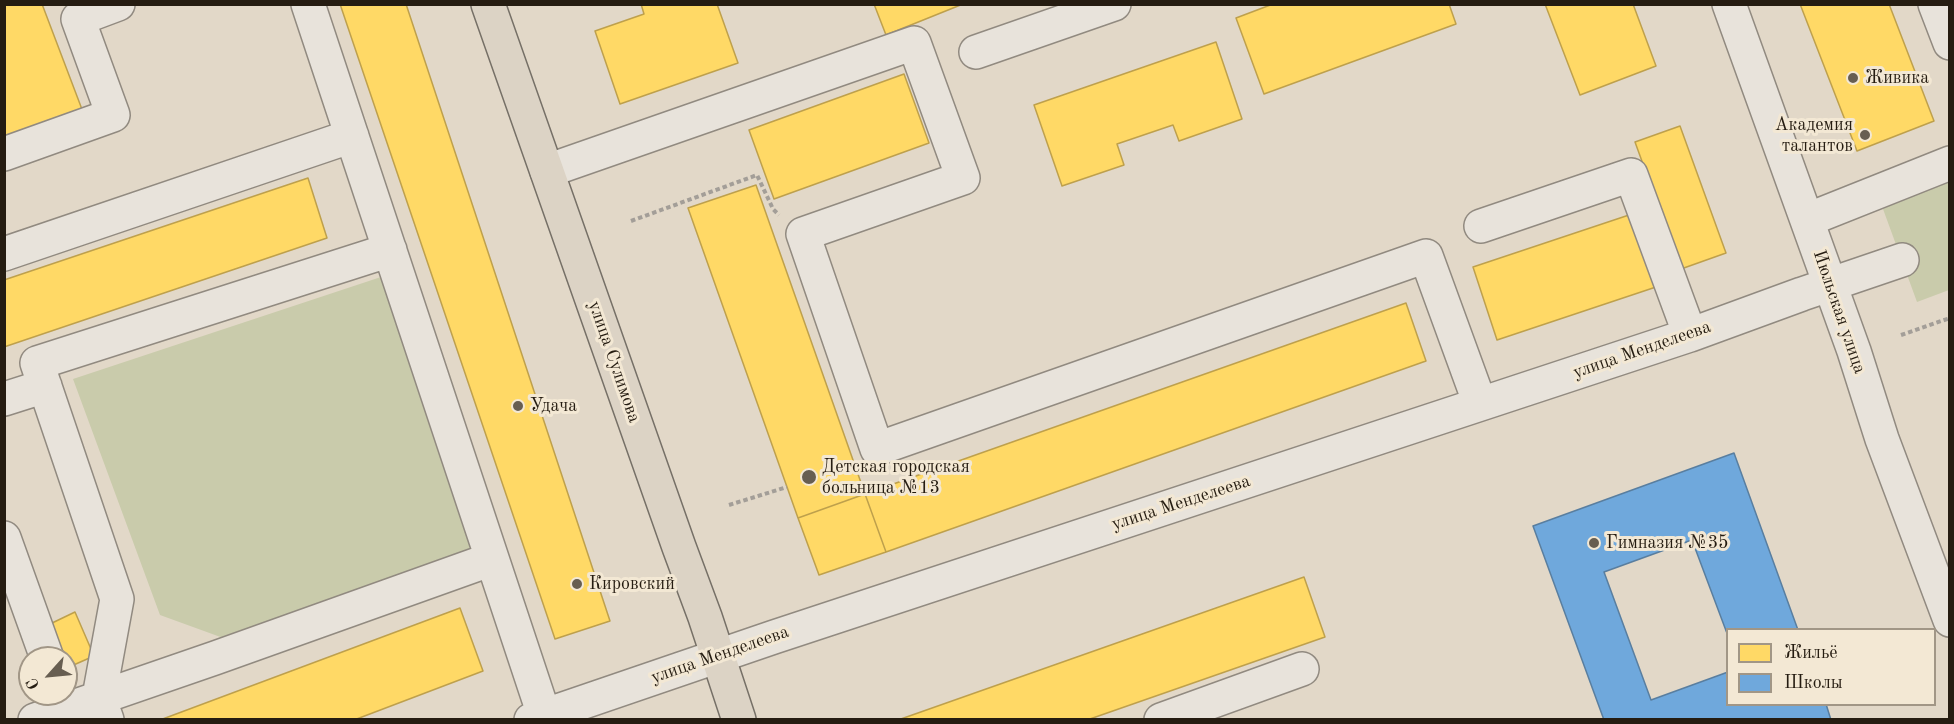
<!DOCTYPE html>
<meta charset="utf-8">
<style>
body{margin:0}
#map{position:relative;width:1954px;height:724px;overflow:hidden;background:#e2d8c8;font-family:"Old Standard TT",serif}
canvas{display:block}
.frame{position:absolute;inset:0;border:6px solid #251c11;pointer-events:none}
.legend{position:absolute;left:1726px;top:628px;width:210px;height:78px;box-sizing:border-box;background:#f3e8d4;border:2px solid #a19686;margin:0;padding:8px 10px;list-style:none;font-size:18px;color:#251c11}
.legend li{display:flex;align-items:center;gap:12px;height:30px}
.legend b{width:30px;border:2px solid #a19686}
.north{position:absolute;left:18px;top:646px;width:60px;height:60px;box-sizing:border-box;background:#f3e8d4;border:2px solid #a19686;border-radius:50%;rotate:243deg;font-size:16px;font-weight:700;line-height:24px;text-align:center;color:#251c11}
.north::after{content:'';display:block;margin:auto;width:21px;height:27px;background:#675e51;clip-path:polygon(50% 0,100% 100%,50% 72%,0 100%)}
</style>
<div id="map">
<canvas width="1954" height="724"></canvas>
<div class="frame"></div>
<ul class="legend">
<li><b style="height:16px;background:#ffd966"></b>Жильё</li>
<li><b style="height:16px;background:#6fa8dc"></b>Школы</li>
</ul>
<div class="north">С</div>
</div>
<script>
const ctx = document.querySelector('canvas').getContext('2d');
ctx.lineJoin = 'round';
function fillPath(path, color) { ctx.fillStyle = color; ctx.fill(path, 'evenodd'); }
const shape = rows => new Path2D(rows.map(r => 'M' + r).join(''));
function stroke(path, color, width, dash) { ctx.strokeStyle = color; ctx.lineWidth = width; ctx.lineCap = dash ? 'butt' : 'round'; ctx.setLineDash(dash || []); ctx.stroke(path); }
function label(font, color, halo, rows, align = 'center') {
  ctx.font = font + ' "Old Standard TT",serif'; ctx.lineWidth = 6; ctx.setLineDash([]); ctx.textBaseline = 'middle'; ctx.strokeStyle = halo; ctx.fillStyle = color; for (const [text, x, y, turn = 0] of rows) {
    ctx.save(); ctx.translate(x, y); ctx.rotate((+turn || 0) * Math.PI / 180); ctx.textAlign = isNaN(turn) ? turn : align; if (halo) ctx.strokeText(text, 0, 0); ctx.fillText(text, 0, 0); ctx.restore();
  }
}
fillPath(shape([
 [1949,175,1949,290,1917,302,1883,209],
 [384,276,472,553,226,639,160,615,73,379]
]), '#c9cbab');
const homes = shape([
 [4,4,42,4,83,112,4,142,4,4],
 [340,4,406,4,610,621,555,639,340,4],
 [641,4,717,4,738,63,620,104,595,31,644,14,641,4],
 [874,4,963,4,886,35,874,4],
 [1273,4,1449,4,1456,24,1264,94,1236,18,1273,4],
 [1545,4,1633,4,1656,66,1580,95,1545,4],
 [1800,4,1889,4,1934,121,1857,151,1800,4],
 [1216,42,1242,119,1179,141,1173,125,1117,144,1124,165,1062,186,1034,105,1216,42],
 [904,74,929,143,774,199,749,130,904,74],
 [1680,126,1726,253,1681,269,1635,142,1680,126],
 [308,178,327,238,4,347,4,280,308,178],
 [756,185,865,494,798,518,688,208,756,185],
 [1632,214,1656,287,1497,340,1473,267,1632,214],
 [1406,303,1426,361,886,552,865,494,1406,303],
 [865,494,886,552,819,575,798,518,865,494],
 [1304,577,1325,637,1087,720,898,720,1304,577],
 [460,608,483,671,354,720,160,720,460,608],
 [75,612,94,656,69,667,50,624,75,612]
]);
fillPath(homes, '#ffd966');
stroke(homes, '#bea04c', 1.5);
const schools = shape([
 [1734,453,1798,630,1728,630,1728,636,1692,540,1604,572,1651,700,1728,672,1728,704,1826,704,1831,720,1604,720,1533,526,1734,453]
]);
fillPath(schools, '#6fa8dc');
stroke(schools, '#597e9f', 1.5);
const minor = shape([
 [308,4,544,715],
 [1729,4,1854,351,1882,439,1950,620],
 [1935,4,1950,43],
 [976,52,1114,4],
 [4,154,113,115,78,19,118,4],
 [547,171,914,43,963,178,803,234,877,449,1426,256,1480,404],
 [1807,220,1950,163],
 [1481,226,1631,175,1690,335],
 [4,254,352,136],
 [4,399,45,386],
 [4,538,47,658],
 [35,720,215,658,492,559],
 [107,720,99,697,117,599,37,363,390,250],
 [531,720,774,637,1690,335,1802,294,1902,260],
 [1161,720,1302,669]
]);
const major = shape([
 [488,4,679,547,705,617,739,720]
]);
stroke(minor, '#918a80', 36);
stroke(major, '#767067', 36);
stroke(shape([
 [631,221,757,175,773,209,779,215],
 [1901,335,1950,318],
 [729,505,787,487]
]), '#a39e98', 4, [4.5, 3]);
stroke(minor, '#e8e3db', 33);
stroke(major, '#dcd3c5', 33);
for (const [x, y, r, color] of [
 [1853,78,6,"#675e51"],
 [1865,135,6,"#675e51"],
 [518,406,6,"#675e51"],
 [809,477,8,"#675e51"],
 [1594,543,6,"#675e51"],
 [577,584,6,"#675e51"]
]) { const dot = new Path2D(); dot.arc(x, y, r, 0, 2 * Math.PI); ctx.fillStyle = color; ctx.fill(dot); stroke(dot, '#f3e8d4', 2); }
label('18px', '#251c11', '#f3e8d4', [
 ["Живика",1865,78],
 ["Академия",1853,125,"right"],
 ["талантов",1853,146,"right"],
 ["Удача",530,406],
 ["Детская городская",822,467],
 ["больница №13",822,488],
 ["Гимназия №35",1606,543],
 ["Кировский",589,584]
], 'left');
label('18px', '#251c11', '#f3e8d4', [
 ["Июльская улица",1839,312,71],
 ["улица Менделеева",1642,350,-19],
 ["улица Сулимова",614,362,71],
 ["улица Менделеева",1181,503,-18],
 ["улица Менделеева",720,655,-19]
]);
</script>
